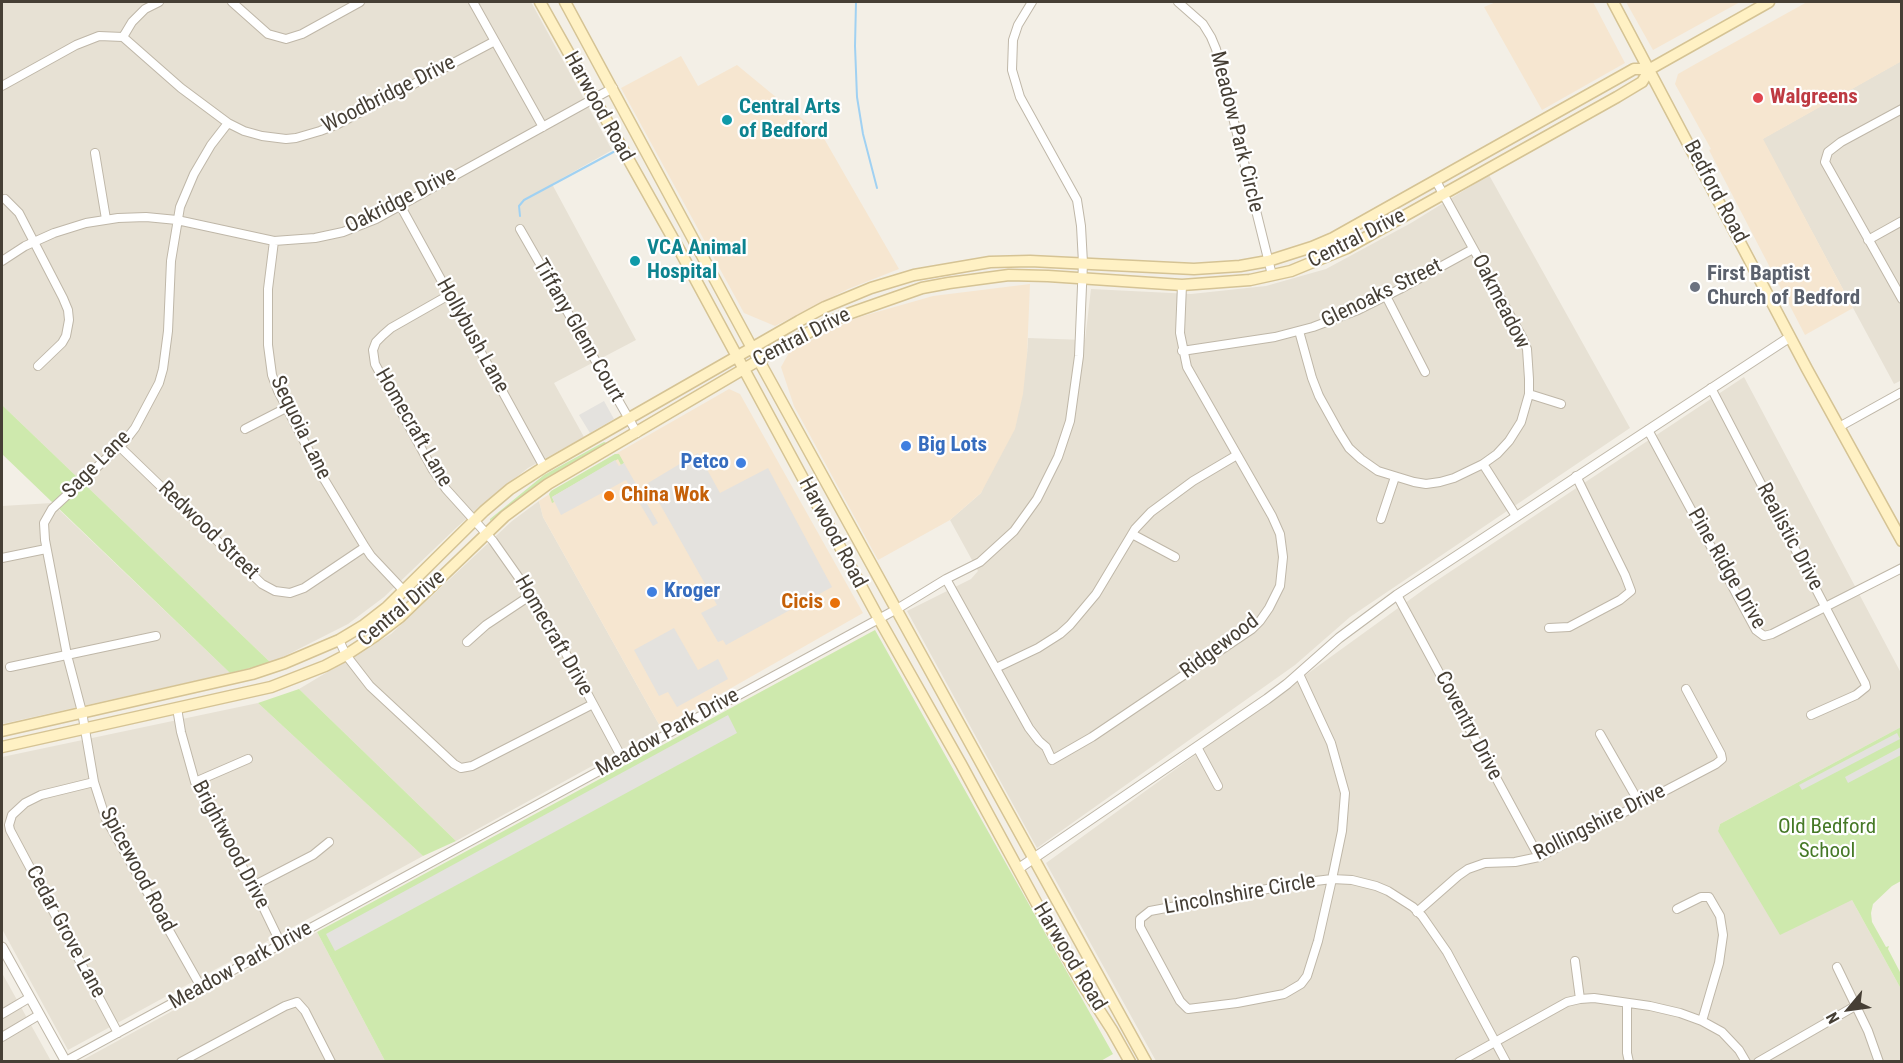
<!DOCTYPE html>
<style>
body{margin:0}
#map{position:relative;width:1903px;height:1063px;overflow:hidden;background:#f3efe6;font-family:"Roboto Condensed",sans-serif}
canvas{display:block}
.frame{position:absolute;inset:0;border:3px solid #463f35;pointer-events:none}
.north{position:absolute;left:1819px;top:979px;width:60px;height:60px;-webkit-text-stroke:4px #fff;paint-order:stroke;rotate:241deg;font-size:16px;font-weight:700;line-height:24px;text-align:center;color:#463f35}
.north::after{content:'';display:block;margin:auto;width:21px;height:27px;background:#463f35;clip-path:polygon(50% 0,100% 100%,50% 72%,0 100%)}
</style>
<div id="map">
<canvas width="1903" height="1063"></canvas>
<div class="frame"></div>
<div class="north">N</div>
</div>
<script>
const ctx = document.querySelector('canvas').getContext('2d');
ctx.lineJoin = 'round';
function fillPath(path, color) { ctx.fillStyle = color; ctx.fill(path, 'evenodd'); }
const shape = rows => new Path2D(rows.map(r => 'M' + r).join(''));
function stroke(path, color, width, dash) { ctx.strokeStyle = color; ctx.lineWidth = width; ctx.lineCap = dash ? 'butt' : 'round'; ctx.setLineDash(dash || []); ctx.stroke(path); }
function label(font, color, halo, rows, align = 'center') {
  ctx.font = font + ' "Roboto Condensed",sans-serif'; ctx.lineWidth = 4.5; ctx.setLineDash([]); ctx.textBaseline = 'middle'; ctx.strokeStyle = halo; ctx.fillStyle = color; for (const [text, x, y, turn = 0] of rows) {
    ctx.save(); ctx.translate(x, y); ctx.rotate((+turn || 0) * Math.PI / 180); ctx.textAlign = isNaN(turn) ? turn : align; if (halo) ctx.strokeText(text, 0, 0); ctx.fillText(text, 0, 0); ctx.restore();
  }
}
fillPath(shape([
 [2,2,531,2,612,150,552,184,636,340,554,383,584,437,528,468,493,496,457,527,384,597,348,624,271,663,2,405],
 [1901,61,1902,380,1894,384,1762,139],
 [1489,175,1630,428,1350,617,1295,665,1037,848,907,611,971,579,978,571,950,520,981,493,1027,355,1028,338,1085,340,1091,289,1191,294,1266,286,1326,269,1411,223],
 [1744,377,1901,673,1901,727,1720,824,1718,831,1852,900,1901,989,1901,1061,1156,1061,1046,863,1430,585],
 [539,501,543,517,661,728,456,841,299,689,391,634,512,521],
 [52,503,230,673,2,724,2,506],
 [258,703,423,856,68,1050,2,929,2,757],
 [317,932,385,1061,79,1062],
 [2,973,51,1061,2,1061]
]), '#e7e1d4');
fillPath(shape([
 [1496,2,1593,2,1625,63,1542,110,1484,7],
 [1626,2,1740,2,1653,50],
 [1807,2,1901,2,1902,61,1763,139,1853,308,1805,335,1709,150,1711,149,1675,84,1678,74,1692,66],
 [681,56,698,86,737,65,822,135,899,269,848,289,775,326,744,313,621,88],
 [1030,284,1027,355,1023,394,1015,429,981,493,950,520,878,560,794,406,781,367,790,351,856,318,933,296],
 [729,389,740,394,863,613,661,728,543,517,539,501,551,493,551,491]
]), '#f6e6d0');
fillPath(shape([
 [2,405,271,663,230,673,2,454],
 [604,442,607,443,607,445,526,493,490,521,490,519,544,475],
 [615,454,619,454,624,463,621,465,618,459,552,497,554,502,552,503,549,494,551,491],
 [875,630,1113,1054,1099,1062,385,1061,317,932],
 [299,689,456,841,423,856,258,703],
 [1901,727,1901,881,1892,886,1873,904,1871,913,1872,922,1886,947,1889,946,1888,949,1901,974,1901,989,1852,900,1780,935,1718,831,1720,824]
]), '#cee9ad');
fillPath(shape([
 [604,401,614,419,590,433,579,415],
 [698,453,720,493,768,468,832,587,726,645,723,640,718,642,701,613,717,605,648,483],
 [615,460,619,466,624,463,658,523,653,526,626,480,561,515,552,497],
 [674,628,698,670,718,659,728,679,677,707,668,692,659,696,634,650],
 [728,715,737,733,335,951,326,934],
 [1897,733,1900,739,1802,790,1799,785],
 [1901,747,1901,755,1848,783,1845,777]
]), '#e4e2de');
stroke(shape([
 [856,2,855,46,857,97,863,134,877,188],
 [520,216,519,206,524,200,619,149]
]), '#a0d1f2', 2);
const minor = shape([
 [232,2,268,34,286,39,302,34,360,2],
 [473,2,543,127],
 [1178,2,1203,24,1211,37,1216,49,1272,275],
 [123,37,132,22,145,9,159,2],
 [2,86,76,45,99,36,123,37,181,88,228,123,244,131,262,136,286,139,296,138,320,131,338,124,495,41],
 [1902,109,1841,142,1828,152,1825,162,1902,299],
 [95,153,106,219],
 [5,199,19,213,63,298,68,310,69,320,66,336,62,343,38,366],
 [400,205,544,467],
 [520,229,637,433],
 [1868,240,1902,221],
 [274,241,268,289,268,345,272,375,278,391,321,474,365,547,371,556,404,591],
 [2,261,25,246,54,233,86,223,118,218,146,217,177,220,274,241,315,238,343,232,376,219,613,88],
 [449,295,391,328,383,335,376,342,373,350,375,364,433,470,446,489,493,541,531,595,564,650,622,758],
 [1386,296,1425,372],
 [1299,331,1312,378,1319,396,1339,432,1349,448,1361,459,1378,471,1414,482,1426,484,1440,482,1454,478,1483,464,1497,454,1509,441,1521,422,1529,394,1529,379,1527,349,1522,337,1436,181],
 [1182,351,1275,337,1313,327,1358,310,1400,289,1473,249],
 [1711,388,1865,683,1866,687,1856,695,1811,715],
 [1529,394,1561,404],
 [1839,427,1902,392],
 [245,429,286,408],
 [1648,430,1756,630,1764,636,1772,634,1902,568],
 [120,447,262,584,275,591,290,593,304,588,365,547],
 [1483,464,1516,516],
 [1381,519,1395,477],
 [1132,534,1175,557],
 [2,558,46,549],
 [946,579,1029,728,1039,741,1046,747,1052,760,1092,737,1252,629,1260,621,1269,608,1280,586,1283,557,1280,534,1272,516,1187,367,1180,333,1182,285],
 [1397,595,1539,857],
 [1549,628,1569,627,1620,600,1631,591,1625,575,1576,476],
 [339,640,346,655,370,686,454,764,461,768,472,766,593,704],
 [467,642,486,625,531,595],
 [10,667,156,636],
 [996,668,1038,648,1060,634,1070,625,1096,594,1135,529,1151,512,1193,481,1237,455],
 [1299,674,1331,743,1345,793,1342,831,1332,879,1352,880,1376,886,1388,891,1413,907,1422,916,1447,952,1506,1062],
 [177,708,181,732,195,782,253,886,281,944],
 [1600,734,1640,804],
 [1197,747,1218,786],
 [94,782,41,795,25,803,12,815,9,825,10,830,118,1033],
 [195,782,248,759],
 [1332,879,1318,941,1307,976,1301,984,1284,994,1237,1003,1188,1009,1180,1001,1140,927,1140,919,1150,911,1299,883,1332,879],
 [253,886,313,855,329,842],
 [1677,909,1701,897,1709,897,1720,916,1723,935,1719,963,1702,1021],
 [1417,912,1458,876,1468,869,1485,863,1515,862,1539,857,1716,764,1722,759,1721,754,1686,689],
 [1575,961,1580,999],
 [1837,967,1868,1031,1879,1062],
 [201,987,106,819,102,807,94,782,82,712,67,655,45,540,44,523,52,509,125,441,135,428,159,383,163,369,168,331,171,261,180,207,194,174,211,145,228,123],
 [1627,1003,1627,1053,1629,1062],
 [2,1014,29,998],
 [2,1037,39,1015],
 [66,1061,897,609,946,579,980,562,1014,531,1037,499,1058,457,1070,421,1079,356,1083,263,1081,226,1077,200,1020,97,1012,70,1013,40,1018,25,1032,2],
 [181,1062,285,1006,297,1002,305,1011,331,1062],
 [1459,1062,1567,1002,1580,999,1594,998,1650,1006,1680,1013,1702,1021,1722,1032,1739,1050,1746,1062],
 [1758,1062,1857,1005]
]);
const tertiary = shape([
 [1018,869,1267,699,1287,684,1339,638,1397,595,1790,337],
 [2,947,66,1062]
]);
const secondary = shape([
 [540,2,680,251,879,619,961,764,1037,904,1081,982,1112,1030,1130,1062],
 [565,2,752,348,1146,1062],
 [1613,2,1807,369,1902,541],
 [2,731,252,674,285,663,339,640,364,625,386,608,484,511,510,489,544,467,799,321,825,307,871,288,914,275,990,262,1030,261,1194,269,1240,266,1268,261,1312,247,1333,238,1634,69,1650,69],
 [2,747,271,687,325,666,346,655,375,636,400,617,505,516,548,484,759,360,813,330,845,315,922,288,949,283,1009,275,1048,276,1182,285,1250,280,1291,271,1347,248,1617,97,1642,82,1650,69,1769,2]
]);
stroke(minor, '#bfb7a8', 10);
stroke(tertiary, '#bfb7a8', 11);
stroke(secondary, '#d5c394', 13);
stroke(minor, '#fff', 8);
stroke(tertiary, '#fff', 9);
stroke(secondary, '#fff1c4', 10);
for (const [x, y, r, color] of [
 [1758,98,6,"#e0444e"],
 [727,120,6,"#0f9aa8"],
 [635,261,6,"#0f9aa8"],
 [1695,287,6,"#6b7280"],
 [906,446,6,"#3f7fe0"],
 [741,463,6,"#3f7fe0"],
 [609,496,6,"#e8710a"],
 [652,592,6,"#3f7fe0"],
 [835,603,6,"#e8710a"]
]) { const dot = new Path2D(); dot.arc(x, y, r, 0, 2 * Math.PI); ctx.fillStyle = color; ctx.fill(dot); stroke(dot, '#fff', 2); }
label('21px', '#463f35', '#fff', [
 ["Woodbridge Drive",389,95,-27],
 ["Harwood Road",598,107,61],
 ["Meadow Park Circle",1236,132,76],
 ["Bedford Road",1715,192,62],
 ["Oakridge Drive",401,201,-27],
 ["Central Drive",1357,239,-27],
 ["Glenoaks Street",1382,294,-26],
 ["Oakmeadow",1500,302,63],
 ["Tiffany Glenn Court",578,331,60],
 ["Hollybush Lane",472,336,61],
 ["Central Drive",802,338,-27],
 ["Sequoia Lane",300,428,64],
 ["Homecraft Lane",413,428,60],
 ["Sage Lane",97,465,-45],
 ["Redwood Street",208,531,44],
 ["Harwood Road",832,533,62],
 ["Realistic Drive",1789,537,62],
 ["Pine Ridge Drive",1726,569,60],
 ["Central Drive",402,609,-40],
 ["Homecraft Drive",553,636,60],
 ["Ridgewood",1220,647,-37],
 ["Coventry Drive",1468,726,62],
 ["Meadow Park Drive",668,733,-29],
 ["Rollingshire Drive",1600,823,-27],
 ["Brightwood Drive",230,845,62],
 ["Spicewood Road",137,870,62],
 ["Lincolnshire Circle",1240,895,-10],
 ["Cedar Grove Lane",65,932,62],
 ["Harwood Road",1069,957,59],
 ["Meadow Park Drive",241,966,-29]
]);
label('bold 21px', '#be3a42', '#fff', [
 ["Walgreens",1770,98]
], 'left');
label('bold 21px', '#0d838f', '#fff', [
 ["Central Arts",739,108],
 ["of Bedford",739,132],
 ["VCA Animal",647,249],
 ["Hospital",647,273]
], 'left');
label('bold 21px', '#5b616d', '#fff', [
 ["First Baptist",1707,275],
 ["Church of Bedford",1707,299]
], 'left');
label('bold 21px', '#366cbe', '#fff', [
 ["Big Lots",918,446],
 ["Petco",729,463,"right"],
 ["Kroger",664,592]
], 'left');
label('bold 21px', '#c56008', '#fff', [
 ["China Wok",621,496],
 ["Cicis",823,603,"right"]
], 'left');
label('21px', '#467927', '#fff', [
 ["Old Bedford",1827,828],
 ["School",1827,852]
]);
</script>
